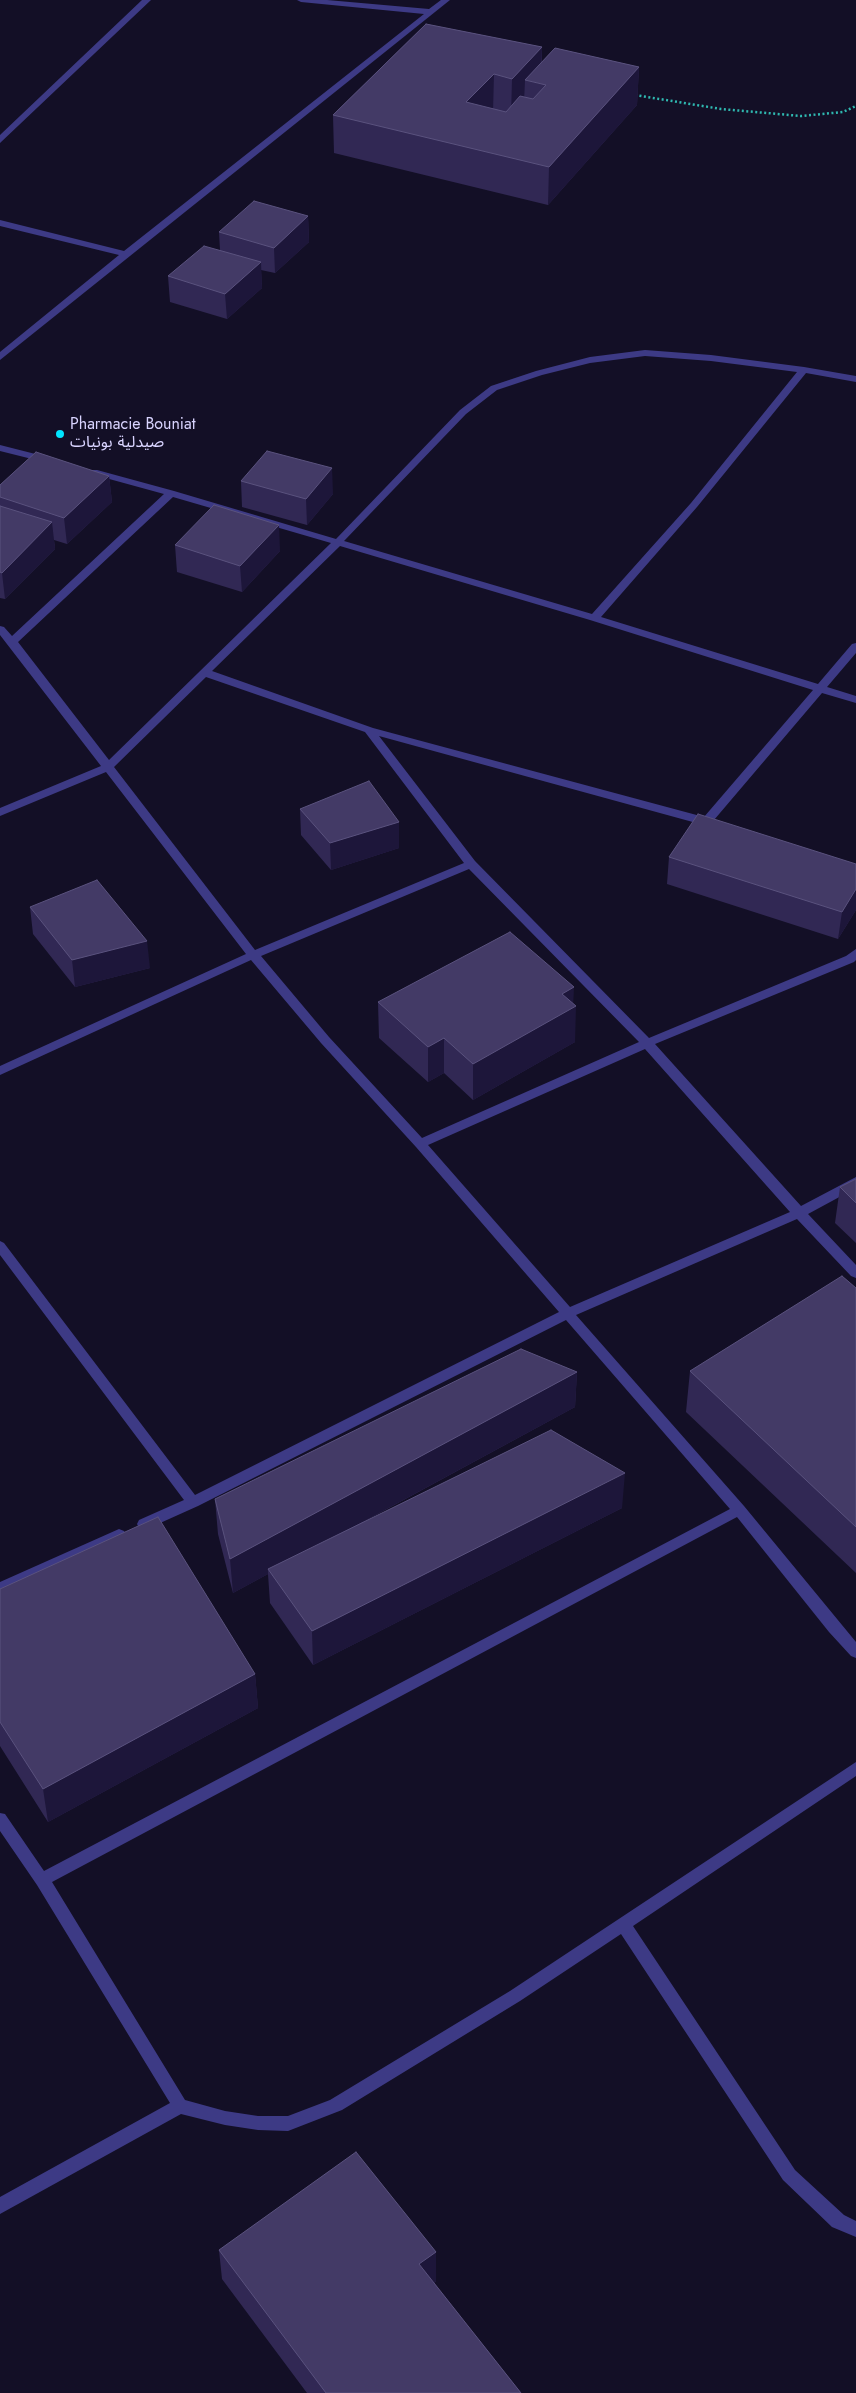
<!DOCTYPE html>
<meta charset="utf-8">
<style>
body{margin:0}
canvas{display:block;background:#130f26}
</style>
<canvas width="856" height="2393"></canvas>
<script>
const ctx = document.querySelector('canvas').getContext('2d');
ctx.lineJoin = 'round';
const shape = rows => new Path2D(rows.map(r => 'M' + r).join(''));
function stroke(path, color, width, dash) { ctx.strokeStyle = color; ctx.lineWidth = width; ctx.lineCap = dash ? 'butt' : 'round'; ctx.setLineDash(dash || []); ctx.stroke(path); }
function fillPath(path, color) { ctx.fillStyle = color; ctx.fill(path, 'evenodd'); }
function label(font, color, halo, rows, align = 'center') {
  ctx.font = font + ' Jost,"Noto Sans Arabic",sans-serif'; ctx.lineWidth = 4; ctx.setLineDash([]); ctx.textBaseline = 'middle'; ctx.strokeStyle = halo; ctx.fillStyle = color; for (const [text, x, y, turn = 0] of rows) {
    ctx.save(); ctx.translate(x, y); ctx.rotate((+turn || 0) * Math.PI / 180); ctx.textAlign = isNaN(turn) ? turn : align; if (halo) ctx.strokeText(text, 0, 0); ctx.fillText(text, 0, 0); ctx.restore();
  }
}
stroke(shape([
 [635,95,721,109,801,116,843,112,856,106]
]), '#2fb8b0', 2.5, [2, 2.5]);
fillPath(shape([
 [142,0,151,0,0,143,0,135,142,0],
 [297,0,327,0,429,9,441,0,450,0,0,360,0,352,119,255,0,226,0,220,124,251,424,14,301,2,297,0],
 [645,350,711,355,804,367,856,376,856,382,806,373,697,507,601,617,818,684,852,644,856,643,856,653,827,687,856,696,856,703,822,693,714,820,717,823,715,826,711,827,379,736,475,861,649,1038,846,956,856,949,856,960,854,962,655,1044,801,1206,856,1177,856,1188,808,1214,856,1265,856,1278,851,1276,797,1219,576,1315,744,1506,856,1642,856,1658,851,1656,829,1632,737,1517,52,1882,185,2100,225,2111,258,2116,288,2116,330,2100,510,1991,856,1762,856,1776,633,1926,795,2170,844,2215,856,2221,856,2237,832,2227,783,2180,621,1934,520,2001,342,2110,288,2131,258,2130,225,2125,181,2114,0,2214,0,2197,170,2103,37,1885,0,1831,0,1813,5,1814,44,1871,730,1509,566,1320,198,1506,149,1528,144,1530,139,1528,137,1524,139,1520,184,1500,0,1255,0,1241,4,1243,195,1495,559,1312,416,1147,321,1043,251,960,0,1075,0,1066,246,954,106,772,0,816,0,808,101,766,0,635,0,626,4,627,12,636,164,494,91,474,91,470,97,470,174,491,336,539,460,410,491,386,536,371,590,357,645,350],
 [645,356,711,361,797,372,691,503,592,614,344,541,466,414,497,390,542,375,590,363,645,356],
 [173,497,331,543,109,760,18,642,173,497],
 [340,546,590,620,813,690,704,817,373,728,212,671,340,546],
 [206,677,365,732,464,863,255,950,114,767,206,677],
 [469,869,639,1042,422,1138,329,1037,261,956,469,869],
 [645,1049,790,1212,570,1307,428,1145,645,1049],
 [0,445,51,458,53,460,48,463,0,451,0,445],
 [119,1529,124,1531,126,1535,124,1539,0,1594,0,1582,119,1529]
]), '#3d3a85');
fillPath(shape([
 [426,24,542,47,542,62,555,48,639,67,637,105,548,205,334,153,333,115],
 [308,216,309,242,275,273,261,270,262,288,227,319,170,302,168,276,220,250,219,232],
 [109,476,112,502,67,544,54,540,55,549,5,599,0,598,0,485],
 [241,481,333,494,307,525,242,507],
 [175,545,280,551,242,592,177,572],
 [300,809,399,822,399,848,331,870,301,835],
 [669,857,856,864,856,910,838,939,667,884],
 [30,907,150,968,75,987,33,934],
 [378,1002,574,1004,575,1042,473,1100,444,1073,428,1082,379,1038],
 [856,1179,856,1243,835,1223,840,1187],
 [856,1288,856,1573,686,1412,690,1371],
 [577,1372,575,1407,363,1522,622,1508,313,1665,270,1603,268,1574,233,1593,218,1534,215,1499],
 [0,1589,255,1674,258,1708,48,1822,0,1746],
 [219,2250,436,2252,436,2281,434,2283,521,2393,307,2393,222,2279]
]), '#312854');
fillPath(shape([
 [542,47,541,84,525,80,524,103,511,117,512,79],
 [639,67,637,105,548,205,549,167],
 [494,74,493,112,466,102],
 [308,216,309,242,275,273,274,248],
 [261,262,262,288,227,319,225,294],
 [332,468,333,494,307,525,306,499],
 [109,476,112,502,67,544,64,518],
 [52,522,55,549,5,599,2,573],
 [279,525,280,551,242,592,240,566],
 [399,822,399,848,331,870,330,843],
 [856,889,856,910,838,939,842,912],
 [147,941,150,968,75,987,72,960],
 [574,987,573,1008,576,1006,575,1042,473,1100,473,1064,562,994],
 [444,1038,444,1073,428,1082,428,1047],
 [577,1372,575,1407,270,1572,268,1569,268,1574,233,1593,230,1559],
 [625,1473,622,1508,313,1665,312,1631],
 [255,1674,258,1708,48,1822,43,1789],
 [436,2252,436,2281,420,2294,419,2264]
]), '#1d163a');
const building = shape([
 [426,24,542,47,512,79,494,74,466,102,506,112,520,96,533,99,546,85,525,80,555,48,639,67,549,167,333,115,426,24],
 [254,201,308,216,274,248,219,232,254,201],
 [204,246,261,262,225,294,168,276,204,246],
 [267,451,332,468,306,499,241,481,267,451],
 [36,452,109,476,64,518,0,497,0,485,36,452],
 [214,505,279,525,240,566,175,545,214,505],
 [0,506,52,522,2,573,0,572,0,506],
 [369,781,399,822,330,843,300,809,369,781],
 [698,814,856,864,856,889,842,912,669,857,698,814],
 [97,880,147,941,72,960,30,907,97,880],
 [510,932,574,987,562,994,576,1006,473,1064,444,1038,428,1047,378,1002,510,932],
 [856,1179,856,1203,840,1187,856,1179],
 [842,1276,856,1288,856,1527,690,1371,842,1276],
 [521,1349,577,1372,230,1559,215,1499,521,1349],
 [551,1430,625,1473,312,1631,268,1569,551,1430],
 [158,1517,255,1674,43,1789,0,1722,0,1589,158,1517],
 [356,2152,436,2252,419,2264,521,2393,326,2393,219,2250,356,2152]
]);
fillPath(building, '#433a66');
stroke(building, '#5a527e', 1);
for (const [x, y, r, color] of [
 [60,434,5,"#00e5ff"]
]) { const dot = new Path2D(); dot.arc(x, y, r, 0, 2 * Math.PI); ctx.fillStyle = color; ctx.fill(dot); stroke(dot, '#130f26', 2); }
label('16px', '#d9d4ff', '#130f26', [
 ["Pharmacie Bouniat",70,425],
 ["صيدلية بونيات",70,443]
], 'left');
</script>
